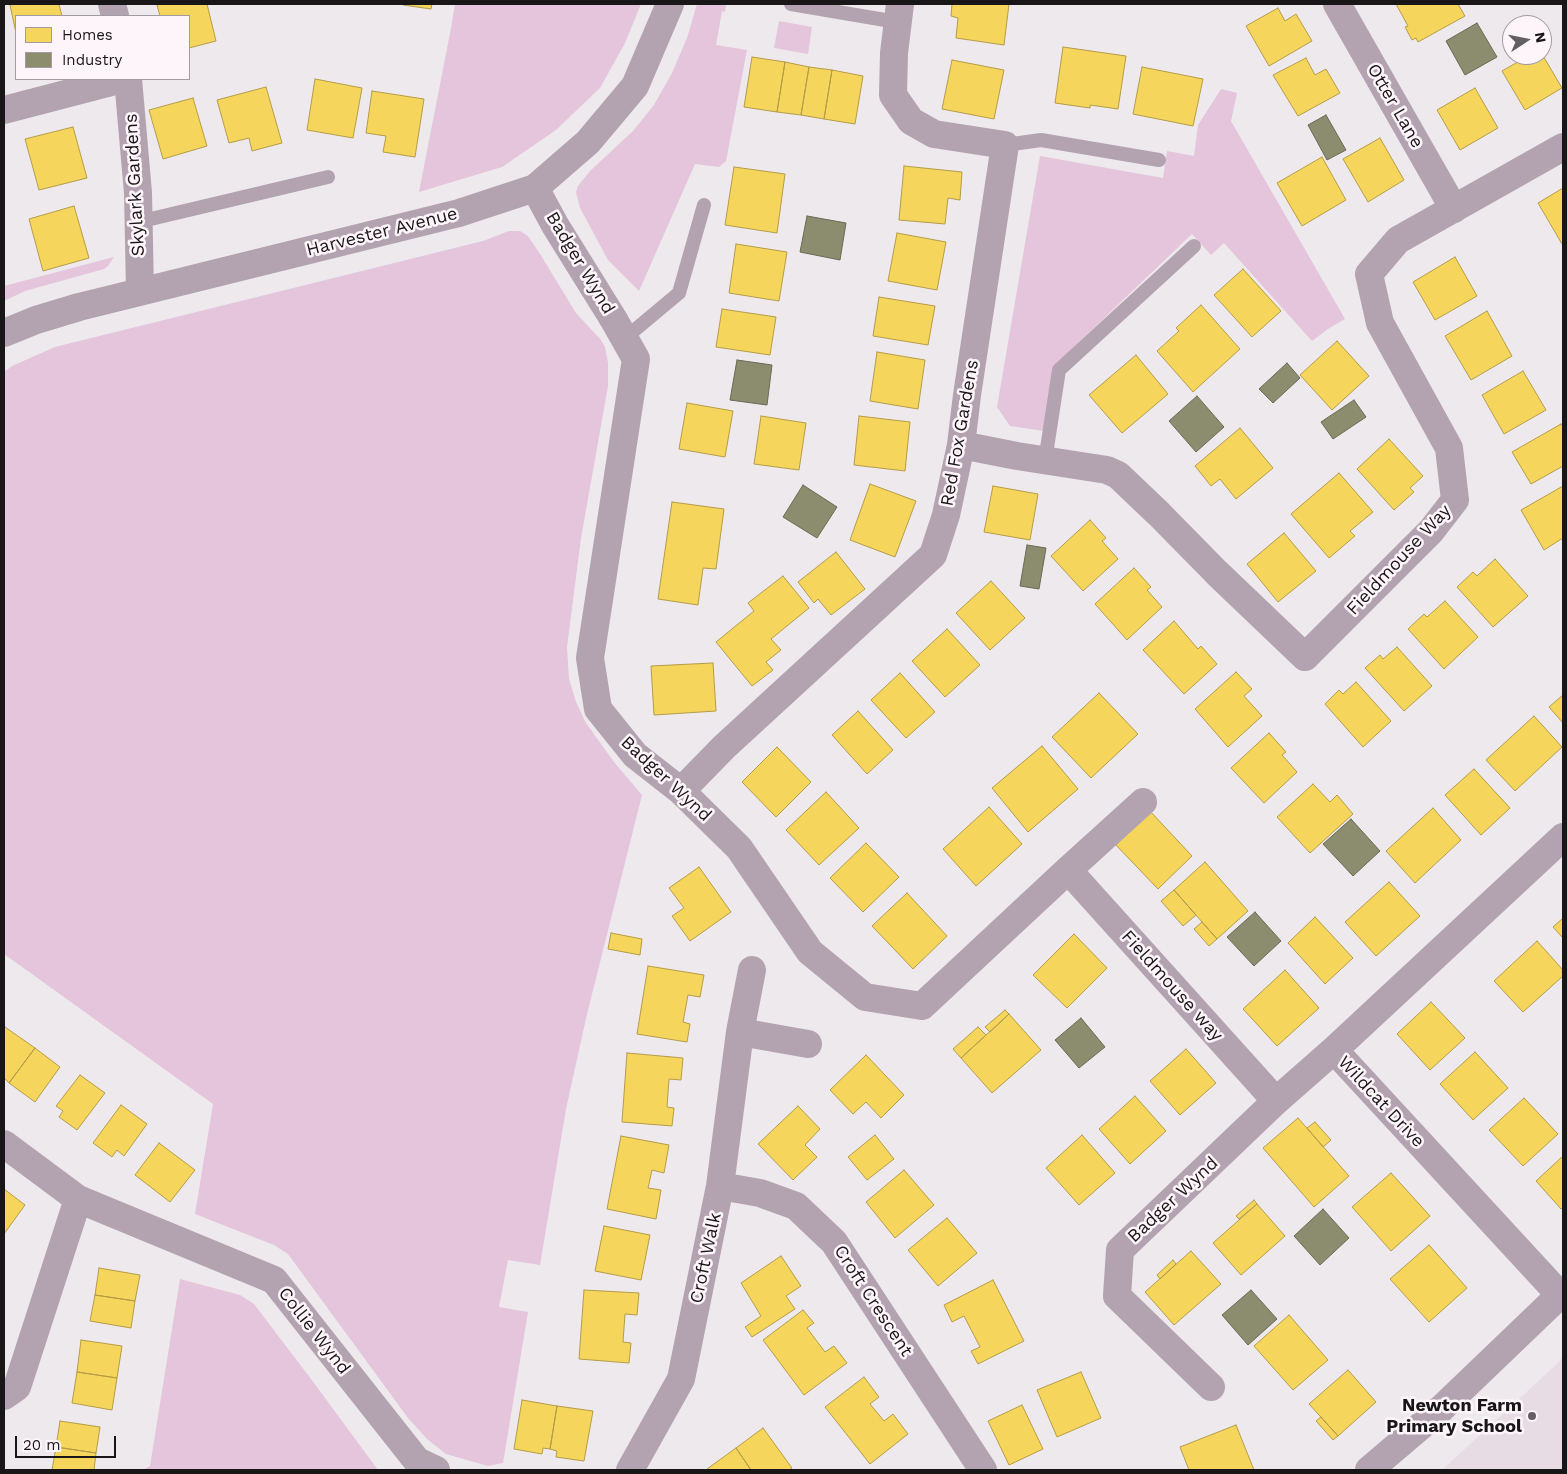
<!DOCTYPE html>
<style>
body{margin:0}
#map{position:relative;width:1567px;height:1474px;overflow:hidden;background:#eee9ec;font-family:"Work Sans",sans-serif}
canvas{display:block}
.frame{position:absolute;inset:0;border:5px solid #191618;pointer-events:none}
.legend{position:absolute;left:15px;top:15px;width:175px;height:65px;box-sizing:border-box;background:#fef5fb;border:1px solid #a29ca0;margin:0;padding:6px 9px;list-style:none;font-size:15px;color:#191618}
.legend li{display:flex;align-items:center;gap:10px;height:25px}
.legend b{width:25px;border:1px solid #a29ca0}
.north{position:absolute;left:1502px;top:15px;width:50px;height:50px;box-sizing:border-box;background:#fef5fb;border:1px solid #a29ca0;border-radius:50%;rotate:79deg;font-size:14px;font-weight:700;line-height:20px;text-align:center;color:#191618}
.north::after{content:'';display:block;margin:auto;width:18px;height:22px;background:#646062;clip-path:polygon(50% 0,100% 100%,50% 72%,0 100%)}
.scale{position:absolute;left:15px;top:1436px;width:101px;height:22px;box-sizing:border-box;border:2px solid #191618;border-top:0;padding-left:6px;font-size:15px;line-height:18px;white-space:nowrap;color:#191618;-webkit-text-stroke:4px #fef5fb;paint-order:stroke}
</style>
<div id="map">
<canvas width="1567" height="1474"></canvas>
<div class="frame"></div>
<ul class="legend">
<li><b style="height:14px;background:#f6d55c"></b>Homes</li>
<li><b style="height:14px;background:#8c8c6e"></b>Industry</li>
</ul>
<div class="north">N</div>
<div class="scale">20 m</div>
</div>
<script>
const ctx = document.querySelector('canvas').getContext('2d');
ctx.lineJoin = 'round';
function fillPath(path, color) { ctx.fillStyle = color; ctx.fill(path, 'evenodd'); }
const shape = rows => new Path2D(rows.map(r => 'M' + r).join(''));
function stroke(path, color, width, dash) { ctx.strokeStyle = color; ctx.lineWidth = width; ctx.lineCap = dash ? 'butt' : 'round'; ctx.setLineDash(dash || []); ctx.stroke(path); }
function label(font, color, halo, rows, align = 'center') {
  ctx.font = font + ' "Work Sans",sans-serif'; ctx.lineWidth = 5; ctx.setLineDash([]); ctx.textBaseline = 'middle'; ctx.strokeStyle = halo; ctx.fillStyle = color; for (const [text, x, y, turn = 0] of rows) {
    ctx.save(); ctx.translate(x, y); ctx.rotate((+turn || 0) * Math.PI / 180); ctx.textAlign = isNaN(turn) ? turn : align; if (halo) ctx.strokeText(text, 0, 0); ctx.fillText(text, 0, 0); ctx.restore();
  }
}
fillPath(shape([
 [1563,1356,1563,1470,1442,1470,1559,1362]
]), '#e7dce4');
fillPath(shape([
 [455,4,641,4,625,43,600,88,556,130,502,167,419,192,451,28],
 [697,4,726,4,725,12,722,11,716,45,747,50,726,161,719,167,695,164,639,291,608,260,580,208,576,192,578,186,590,171,633,131,654,105,672,73,687,38],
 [779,21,812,27,808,54,774,48],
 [1221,89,1237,93,1231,121,1345,319,1328,329,1312,341,1224,243,1211,255,1192,234,1055,365,1044,431,1010,426,997,407,1040,156,1163,178,1167,151,1194,156,1198,125],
 [509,231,520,231,528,236,540,254,576,313,601,340,605,347,608,363,608,386,581,538,567,647,569,679,576,702,586,723,614,762,642,795,587,1014,566,1109,540,1265,508,1260,499,1307,528,1312,503,1463,488,1466,446,1454,427,1439,408,1418,288,1254,274,1245,195,1214,213,1104,4,954,4,372,12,366,55,347,483,241],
 [114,257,108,266,104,269,25,291,4,301,4,286],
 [180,1279,240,1295,254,1304,314,1383,378,1470,143,1470,150,1466]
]), '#e4c5dc');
const homes = shape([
 [17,4,59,4,62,16,16,16,16,33,10,5,17,4],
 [161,4,207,4,216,41,189,48,189,16,160,16,157,5,161,4],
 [403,4,432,4,431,9,403,5,403,4],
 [952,4,1009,4,1004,45,956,38,958,18,951,16,952,4],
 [1396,4,1458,4,1465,16,1418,42,1416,38,1412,40,1405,27,1408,26,1396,4],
 [1278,8,1285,21,1296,14,1312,41,1269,66,1246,26,1278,8],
 [1063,47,1126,56,1118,109,1090,105,1090,108,1055,103,1063,47],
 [1542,54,1562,88,1525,110,1502,71,1530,55,1542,54],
 [752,57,785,62,777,112,744,107,752,57],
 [1306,58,1315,75,1326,69,1340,93,1298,116,1273,75,1306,58],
 [952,60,1004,70,994,119,942,109,952,60],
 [785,62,809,67,801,115,777,112,785,62],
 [809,67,832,70,824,119,801,115,809,67],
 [1142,67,1203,79,1193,126,1133,114,1142,67],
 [832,70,863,76,855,124,824,119,832,70],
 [315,79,362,88,353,138,307,130,315,79],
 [266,87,282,143,252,151,249,138,229,143,217,100,266,87],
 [1475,88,1498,128,1460,150,1437,110,1475,88],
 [372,91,424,99,415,157,383,152,386,136,366,133,372,91],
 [193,98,207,146,163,159,149,110,193,98],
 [73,127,87,178,39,190,25,139,73,127],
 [1380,138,1404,180,1368,202,1343,159,1380,138],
 [1322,157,1346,200,1302,226,1277,183,1322,157],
 [904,166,962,172,960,200,948,198,945,224,899,220,904,166],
 [734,167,785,174,777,233,725,225,734,167],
 [1563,188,1563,243,1562,244,1538,203,1563,188],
 [74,206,89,258,43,271,29,219,74,206],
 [897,233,946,242,937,290,888,281,897,233],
 [736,244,787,252,779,301,729,293,736,244],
 [1455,257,1477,296,1435,320,1413,282,1455,257],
 [1243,269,1281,311,1252,337,1214,295,1243,269],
 [879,297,935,306,928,345,873,336,879,297],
 [1201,305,1240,349,1193,392,1157,351,1179,331,1176,328,1201,305],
 [722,309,776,317,770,355,716,347,722,309],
 [1487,311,1512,356,1471,380,1445,336,1487,311],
 [1337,341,1369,376,1332,410,1300,375,1337,341],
 [877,352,925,360,918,409,870,401,877,352],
 [1136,355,1168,394,1122,433,1089,395,1136,355],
 [1523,371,1546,410,1504,434,1482,395,1523,371],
 [687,403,733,411,725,457,679,449,687,403],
 [761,416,806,423,799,470,754,464,761,416],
 [859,416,910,422,905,471,854,465,859,416],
 [1561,424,1563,427,1563,466,1531,484,1512,452,1561,424],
 [1240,428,1273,468,1236,499,1220,479,1211,486,1195,466,1240,428],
 [1389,439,1423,476,1410,488,1414,492,1394,510,1357,469,1389,439],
 [1339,473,1373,512,1350,531,1355,536,1329,558,1291,514,1339,473],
 [870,484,916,501,895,557,850,540,870,484],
 [993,486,1038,494,1030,540,984,532,993,486],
 [1563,486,1563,538,1544,550,1521,510,1563,486],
 [672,502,724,509,716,569,703,568,698,605,658,599,672,502],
 [1090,520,1106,538,1102,541,1118,559,1083,591,1051,556,1090,520],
 [1284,533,1316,571,1278,602,1247,564,1284,533],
 [836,552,865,589,831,615,818,599,814,603,798,582,836,552],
 [1495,559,1528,596,1493,627,1457,587,1473,572,1477,576,1495,559],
 [1134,568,1151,587,1147,590,1162,607,1127,640,1095,604,1134,568],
 [783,576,809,608,771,639,781,650,766,662,773,670,752,686,716,642,754,611,748,603,783,576],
 [991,581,1025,618,990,650,956,613,991,581],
 [1445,601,1478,637,1444,669,1408,629,1424,614,1427,617,1445,601],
 [1174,621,1198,649,1201,646,1217,664,1184,694,1143,650,1174,621],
 [947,629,980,665,945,697,912,661,947,629],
 [1397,647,1432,686,1404,711,1365,668,1380,655,1383,659,1397,647],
 [713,663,716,711,654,715,651,666,713,663],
 [1236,672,1252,689,1244,696,1262,716,1228,747,1195,709,1236,672],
 [900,673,935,712,906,738,871,700,900,673],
 [1356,682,1391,721,1363,747,1325,704,1339,690,1343,694,1356,682],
 [1099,693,1138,734,1091,778,1052,737,1099,693],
 [1563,695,1563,723,1549,707,1563,695],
 [858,711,893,750,867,774,832,735,858,711],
 [1534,716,1562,747,1515,791,1486,760,1534,716],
 [1269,733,1286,752,1282,755,1297,772,1264,803,1231,768,1269,733],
 [1042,746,1078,789,1028,832,992,788,1042,746],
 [777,747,811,782,776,817,742,782,777,747],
 [1474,769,1510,808,1481,835,1445,795,1474,769],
 [1313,784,1330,802,1337,795,1353,814,1310,853,1277,817,1313,784],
 [826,792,859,828,819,865,786,830,826,792],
 [989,807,1022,844,976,886,943,849,989,807],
 [1433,808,1461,840,1415,883,1386,851,1433,808],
 [1149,810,1192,856,1158,889,1114,843,1149,810],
 [866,843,899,877,863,912,830,878,866,843],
 [1205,862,1248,911,1217,939,1174,890,1205,862],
 [699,867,731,912,690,941,672,916,684,908,669,888,699,867],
 [1389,882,1420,916,1376,956,1345,922,1389,882],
 [1174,890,1196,915,1183,926,1161,901,1174,890],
 [907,893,947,936,913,969,872,926,907,893],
 [1315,917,1353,958,1325,984,1288,943,1315,917],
 [1563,918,1563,938,1553,927,1563,918],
 [1202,922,1217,939,1209,946,1194,929,1202,922],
 [611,933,642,939,640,955,608,949,611,933],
 [1074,934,1107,968,1067,1008,1033,975,1074,934],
 [1537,941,1563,970,1563,976,1523,1012,1494,981,1537,941],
 [648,966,704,975,700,997,688,995,683,1022,690,1024,687,1042,637,1034,648,966],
 [1285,970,1319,1008,1277,1046,1243,1009,1285,970],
 [1431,1002,1465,1038,1430,1070,1397,1034,1431,1002],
 [1005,1010,1009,1014,990,1032,985,1027,1005,1010],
 [1009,1014,1041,1050,992,1093,961,1058,1009,1014],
 [5,1027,35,1048,9,1083,4,1078,4,1029,5,1027],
 [978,1027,986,1035,961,1058,953,1049,978,1027],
 [35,1048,60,1067,35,1102,9,1083,35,1048],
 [1186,1049,1216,1083,1180,1115,1150,1081,1186,1049],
 [1475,1052,1508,1088,1473,1120,1440,1084,1475,1052],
 [627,1053,683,1058,681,1080,669,1079,667,1107,674,1108,672,1126,622,1122,627,1053],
 [866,1055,904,1095,881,1118,866,1102,853,1114,830,1090,866,1055],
 [80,1075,105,1093,77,1130,59,1117,63,1111,56,1106,80,1075],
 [1135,1096,1166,1131,1130,1164,1099,1129,1135,1096],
 [1524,1098,1558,1134,1523,1166,1489,1130,1524,1098],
 [121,1105,147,1124,124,1156,117,1150,112,1157,93,1143,121,1105],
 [798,1106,820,1129,805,1145,817,1157,793,1180,758,1144,798,1106],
 [1298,1118,1349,1176,1314,1207,1263,1148,1298,1118],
 [1315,1122,1331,1140,1323,1147,1307,1128,1315,1122],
 [875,1135,894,1159,867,1180,848,1157,875,1135],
 [1082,1135,1115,1173,1079,1205,1046,1168,1082,1135],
 [621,1136,669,1145,664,1173,652,1170,648,1188,661,1190,656,1219,607,1209,621,1136],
 [159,1143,195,1170,170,1202,135,1175,159,1143],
 [1563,1156,1563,1207,1561,1209,1536,1181,1563,1156],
 [904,1170,934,1205,895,1238,866,1202,904,1170],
 [1391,1173,1430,1216,1391,1251,1352,1207,1391,1173],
 [4,1189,25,1205,4,1234,4,1189],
 [1254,1200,1257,1204,1239,1219,1236,1216,1254,1200],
 [1257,1204,1285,1236,1241,1275,1213,1243,1257,1204],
 [947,1218,977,1253,938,1286,908,1250,947,1218],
 [604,1226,650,1235,641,1280,595,1271,604,1226],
 [1429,1245,1467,1288,1429,1322,1390,1279,1429,1245],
 [1191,1251,1221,1284,1174,1325,1145,1292,1191,1251],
 [781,1256,801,1286,786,1296,795,1309,752,1337,745,1327,761,1316,741,1283,781,1256],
 [1173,1260,1176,1264,1160,1279,1157,1275,1173,1260],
 [99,1268,140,1275,135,1301,95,1295,99,1268],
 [993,1280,1024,1341,978,1364,971,1351,980,1347,964,1316,952,1322,944,1305,993,1280],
 [584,1290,639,1293,637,1315,625,1314,623,1342,631,1343,629,1363,579,1359,584,1290],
 [95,1295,135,1301,131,1328,90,1321,95,1295],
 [803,1310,814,1323,807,1328,825,1352,834,1346,847,1363,804,1395,763,1340,803,1310],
 [1289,1315,1328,1360,1293,1390,1254,1346,1289,1315],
 [81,1340,122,1346,117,1378,77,1372,81,1340],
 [1348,1370,1376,1402,1338,1436,1309,1404,1348,1370],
 [77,1372,117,1378,112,1410,72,1403,77,1372],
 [1081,1372,1101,1418,1057,1437,1037,1390,1081,1372],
 [864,1377,879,1397,870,1404,884,1421,893,1414,908,1434,870,1464,825,1407,864,1377],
 [522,1400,557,1406,550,1449,543,1448,542,1454,514,1449,522,1400],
 [1022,1405,1043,1449,1009,1465,988,1421,1022,1405],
 [557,1406,593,1411,584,1461,556,1457,557,1451,550,1449,557,1406],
 [1321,1417,1338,1436,1333,1440,1316,1421,1321,1417],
 [60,1421,100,1427,96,1453,56,1447,60,1421],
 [1236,1425,1254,1470,1189,1470,1180,1447,1236,1425],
 [763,1428,792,1468,789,1470,751,1470,736,1448,763,1428],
 [56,1447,96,1453,94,1470,52,1470,56,1447],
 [736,1448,751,1470,708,1470,707,1469,736,1448]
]);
fillPath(homes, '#f6d55c');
stroke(homes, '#b49c48', 1);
const industry = shape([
 [1477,23,1497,57,1465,75,1446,41,1477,23],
 [1326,115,1346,150,1327,160,1308,125,1326,115],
 [807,216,846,223,840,260,800,252,807,216],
 [737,360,772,365,767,405,730,400,737,360],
 [1287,363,1300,378,1273,403,1259,389,1287,363],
 [1197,396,1224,427,1196,452,1169,421,1197,396],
 [1354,400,1366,417,1333,439,1321,422,1354,400],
 [803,485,837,507,817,538,783,517,803,485],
 [1027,545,1046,548,1039,589,1020,586,1027,545],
 [1351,819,1380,851,1353,876,1323,844,1351,819],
 [1255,912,1281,941,1254,966,1227,937,1255,912],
 [1081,1018,1105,1047,1079,1068,1055,1040,1081,1018],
 [1323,1209,1349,1238,1320,1265,1294,1236,1323,1209],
 [1251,1290,1277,1319,1248,1345,1222,1315,1251,1290]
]);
fillPath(industry, '#8c8c6e');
stroke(industry, '#6a6954', 1);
stroke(shape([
 [791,4,897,22],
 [1005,145,1041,140,1159,160],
 [138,222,328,177],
 [624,339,679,293,704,205],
 [1045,461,1059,370,1194,246]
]), '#b3a3b0', 14);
stroke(shape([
 [112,4,115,16],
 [1337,4,1454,209],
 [128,79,138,193,140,291],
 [4,110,123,79],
 [535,188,555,225,614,320,636,359,590,658,598,709,635,755,681,791,739,848,810,952,865,997,922,1006,1068,870,1143,802],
 [961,445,1017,456,1107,470,1118,475,1159,514,1217,573,1305,657,1431,531,1455,500,1449,448,1380,323,1369,274,1398,240,1563,147],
 [681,791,724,747,933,555,946,515,961,445,967,395,1005,145,934,134,911,121,893,95,894,53,900,4],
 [1068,870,1276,1101],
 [740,1032,808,1044],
 [4,1144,78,1199,274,1280,417,1461,436,1470],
 [720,1186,760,1193,796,1206,834,1242,983,1470],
 [1560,1295,1334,1050,1563,837],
 [1211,1387,1117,1296,1120,1250,1276,1101,1334,1050],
 [4,1396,17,1387,78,1199],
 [630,1470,681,1379,720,1186,740,1032,752,970]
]), '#b3a3b0', 28);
stroke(shape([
 [4,333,36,320,79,307,459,213,535,188,588,142,635,86,670,4],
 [1369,1470,1442,1408,1563,1292]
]), '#b3a3b0', 28);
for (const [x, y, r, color] of [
 [1532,1416,5,"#646062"]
]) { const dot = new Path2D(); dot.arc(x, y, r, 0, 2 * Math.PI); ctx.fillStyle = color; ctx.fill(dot); stroke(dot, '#fef5fb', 2); }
label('18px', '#191618', '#fef5fb', [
 ["Otter Lane",1395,106,60],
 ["Skylark Gardens",135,185,-93],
 ["Harvester Avenue",382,232,-14],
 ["Badger Wynd",580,263,59],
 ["Red Fox Gardens",960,433,-80],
 ["Fieldmouse Way",1399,560,-47],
 ["Badger Wynd",666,779,43],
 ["Fieldmouse way",1172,986,48],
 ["Wildcat Drive",1381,1102,47],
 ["Badger Wynd",1173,1200,-43],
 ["Croft Walk",706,1258,-78],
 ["Croft Crescent",873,1301,57],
 ["Collie Wynd",314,1331,52]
]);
label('bold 18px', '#191618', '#fef5fb', [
 ["Newton Farm",1522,1406],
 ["Primary School",1522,1427]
], 'right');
</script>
